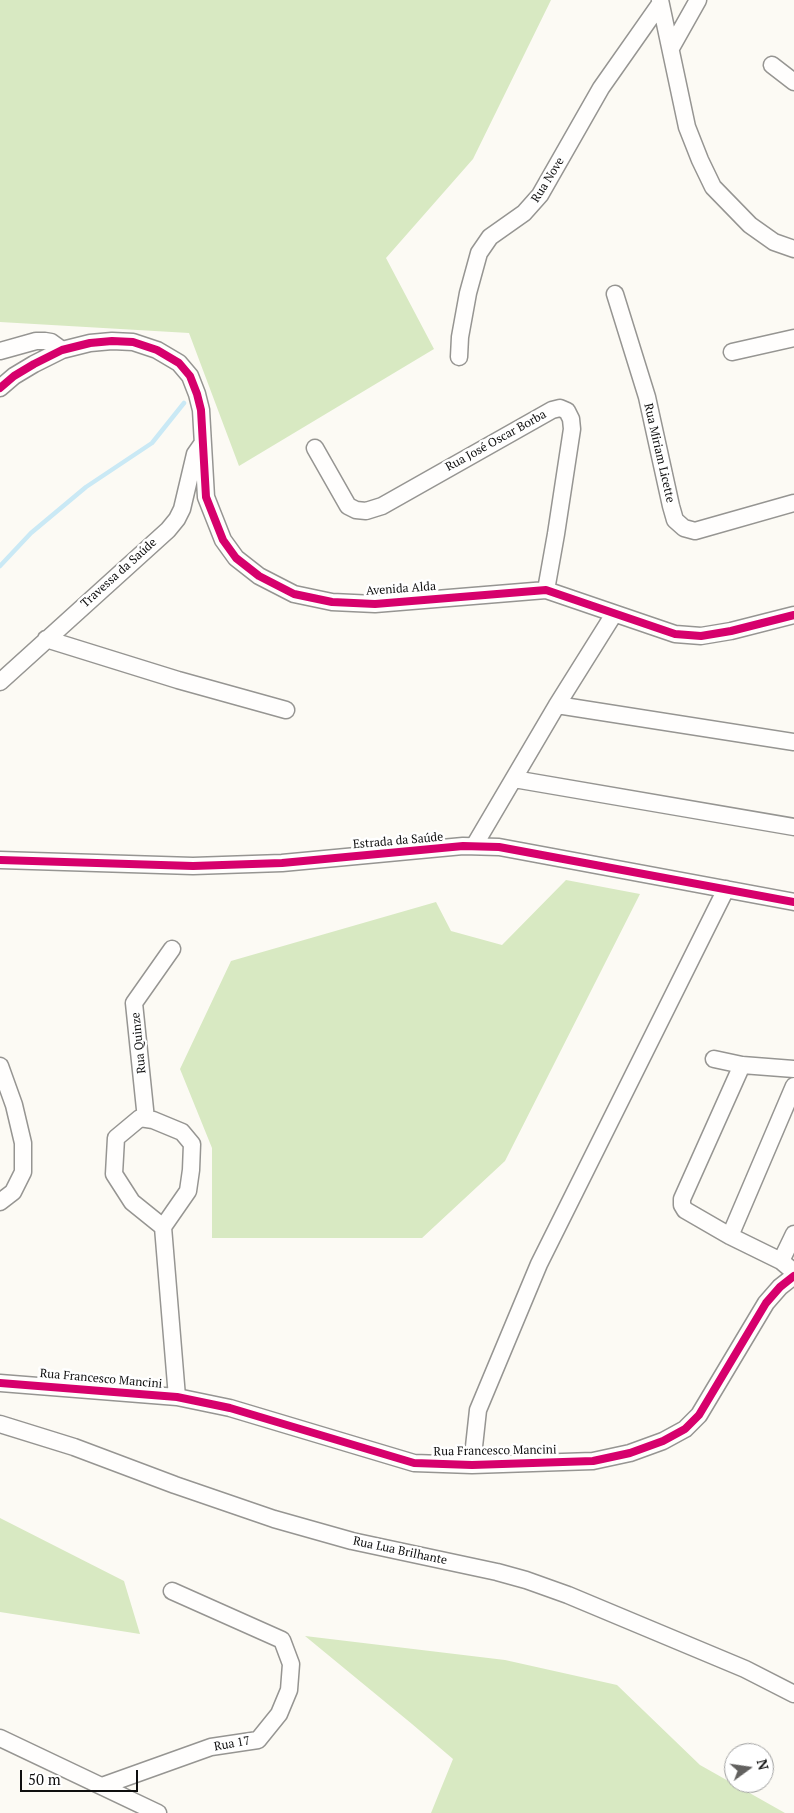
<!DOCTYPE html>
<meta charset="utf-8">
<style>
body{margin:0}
#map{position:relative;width:794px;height:1813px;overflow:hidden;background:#fcfaf4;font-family:"PT Serif",serif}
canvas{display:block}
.north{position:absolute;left:724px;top:1743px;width:50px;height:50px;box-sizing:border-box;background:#fff;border:1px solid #9f9f9f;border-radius:50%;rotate:76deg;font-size:14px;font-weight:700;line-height:20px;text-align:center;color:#0f0f0f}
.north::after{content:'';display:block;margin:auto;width:18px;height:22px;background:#62615f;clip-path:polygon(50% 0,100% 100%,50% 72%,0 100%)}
.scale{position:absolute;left:20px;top:1770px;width:118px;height:22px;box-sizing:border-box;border:2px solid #0f0f0f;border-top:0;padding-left:6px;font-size:15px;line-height:18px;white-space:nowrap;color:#0f0f0f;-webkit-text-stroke:4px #fff;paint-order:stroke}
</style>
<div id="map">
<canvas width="794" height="1813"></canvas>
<div class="north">N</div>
<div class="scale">50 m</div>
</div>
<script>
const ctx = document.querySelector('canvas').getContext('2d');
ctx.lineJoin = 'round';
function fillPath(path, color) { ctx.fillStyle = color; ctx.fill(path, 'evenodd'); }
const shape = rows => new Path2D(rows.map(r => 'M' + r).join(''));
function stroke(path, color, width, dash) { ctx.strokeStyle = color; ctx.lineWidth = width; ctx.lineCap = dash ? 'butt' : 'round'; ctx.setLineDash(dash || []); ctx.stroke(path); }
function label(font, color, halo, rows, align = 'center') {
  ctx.font = font + ' "PT Serif",serif'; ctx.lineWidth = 5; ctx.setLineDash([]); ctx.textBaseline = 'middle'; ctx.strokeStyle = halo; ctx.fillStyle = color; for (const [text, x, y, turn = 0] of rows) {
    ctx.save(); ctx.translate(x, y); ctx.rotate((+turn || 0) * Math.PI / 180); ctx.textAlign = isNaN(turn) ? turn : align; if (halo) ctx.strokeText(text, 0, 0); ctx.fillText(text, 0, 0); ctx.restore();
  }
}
fillPath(shape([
 [0,0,551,0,473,159,386,258,434,349,239,466,189,333,0,322],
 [566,880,640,894,505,1161,422,1238,212,1238,212,1148,180,1069,231,961,436,902,451,931,502,945],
 [0,1518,124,1581,140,1634,0,1612],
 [305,1636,505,1660,617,1685,700,1765,785,1813,431,1813,453,1759,412,1724]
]), '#d8e9c2');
stroke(shape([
 [0,566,31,533,86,487,152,443,184,403]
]), '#cae9f5', 4.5);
const minor = shape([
 [660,0,687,127,700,160,713,187,750,225,774,242,794,249],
 [671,48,698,0],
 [772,65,794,82],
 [615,294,647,397,671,506,675,520,684,528,695,531,794,503],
 [0,351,36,341,45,341,51,342,62,350],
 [732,352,794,338],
 [459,357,460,337,468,293,479,253,490,237,524,213,540,195,601,88,660,4],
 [0,388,14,376,34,364,62,350,90,343,112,341,133,342,157,350,179,363,190,376,197,394,201,410,206,497,223,540,236,558,259,576,294,594,332,602,375,604,546,590,675,634,701,636,731,631,794,615],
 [315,448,348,506,356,510,366,511,382,506,552,410,560,408,567,411,571,419,572,429,556,534,546,590],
 [46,639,178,680,286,710],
 [0,682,168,530,177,519,182,509,195,454,202,444],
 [557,705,794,742],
 [514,779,794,827],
 [474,846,557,705,614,614],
 [0,860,193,866,282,863,463,846,499,847,794,902],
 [714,1059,742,1065,794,1069],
 [742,1065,682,1199,682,1205,685,1210,730,1236,781,1261,794,1272],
 [0,1066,14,1105,23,1143,23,1172,13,1192,0,1202],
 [146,1119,134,1003,172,949],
 [163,1227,132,1202,114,1174,116,1138,140,1118,153,1120,182,1132,192,1144,191,1170,188,1191,163,1227,177,1397],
 [730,1236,794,1086],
 [781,1261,794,1234],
 [0,1383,177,1397,230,1408,414,1463,472,1465,593,1461,630,1453,663,1441,685,1429,699,1415,766,1303,780,1287,794,1276],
 [0,1424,74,1447,175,1485,274,1519,352,1541,497,1572,526,1580,568,1595,745,1669,794,1694],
 [472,1465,478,1410,539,1264,726,889],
 [0,1738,158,1813],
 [102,1786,211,1747,258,1740,279,1714,289,1690,291,1664,282,1640,172,1591]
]);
stroke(minor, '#969592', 19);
stroke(minor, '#fffefd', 16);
stroke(shape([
 [0,388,14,376,34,364,62,350,90,343,112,341,133,342,157,350,179,363,190,376,197,394,201,410,206,497,223,540,236,558,259,576,294,594,332,602,375,604,546,590,675,634,701,636,731,631,794,615],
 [0,860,193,866,282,863,463,846,499,847,794,902],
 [0,1383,177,1397,230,1408,414,1463,472,1465,593,1461,630,1453,663,1441,685,1429,699,1415,766,1303,780,1287,794,1276]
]), '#d6006c', 8);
label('12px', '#0f0f0f', '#fff', [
 ["Rua Nove",548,180,-58],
 ["Rua José Oscar Borba",496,441,-29],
 ["Rua Miriam Licette",659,453,77],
 ["Travessa da Saúde",119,573,-42],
 ["Avenida Alda",401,589,-4],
 ["Estrada da Saúde",398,841,-5],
 ["Rua Quinze",139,1043,-96],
 ["Rua Francesco Mancini",101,1379,5],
 ["Rua Francesco Mancini",495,1451,-1],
 ["Rua Lua Brilhante",400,1551,12],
 ["Rua 17",232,1744,-10]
]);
</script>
